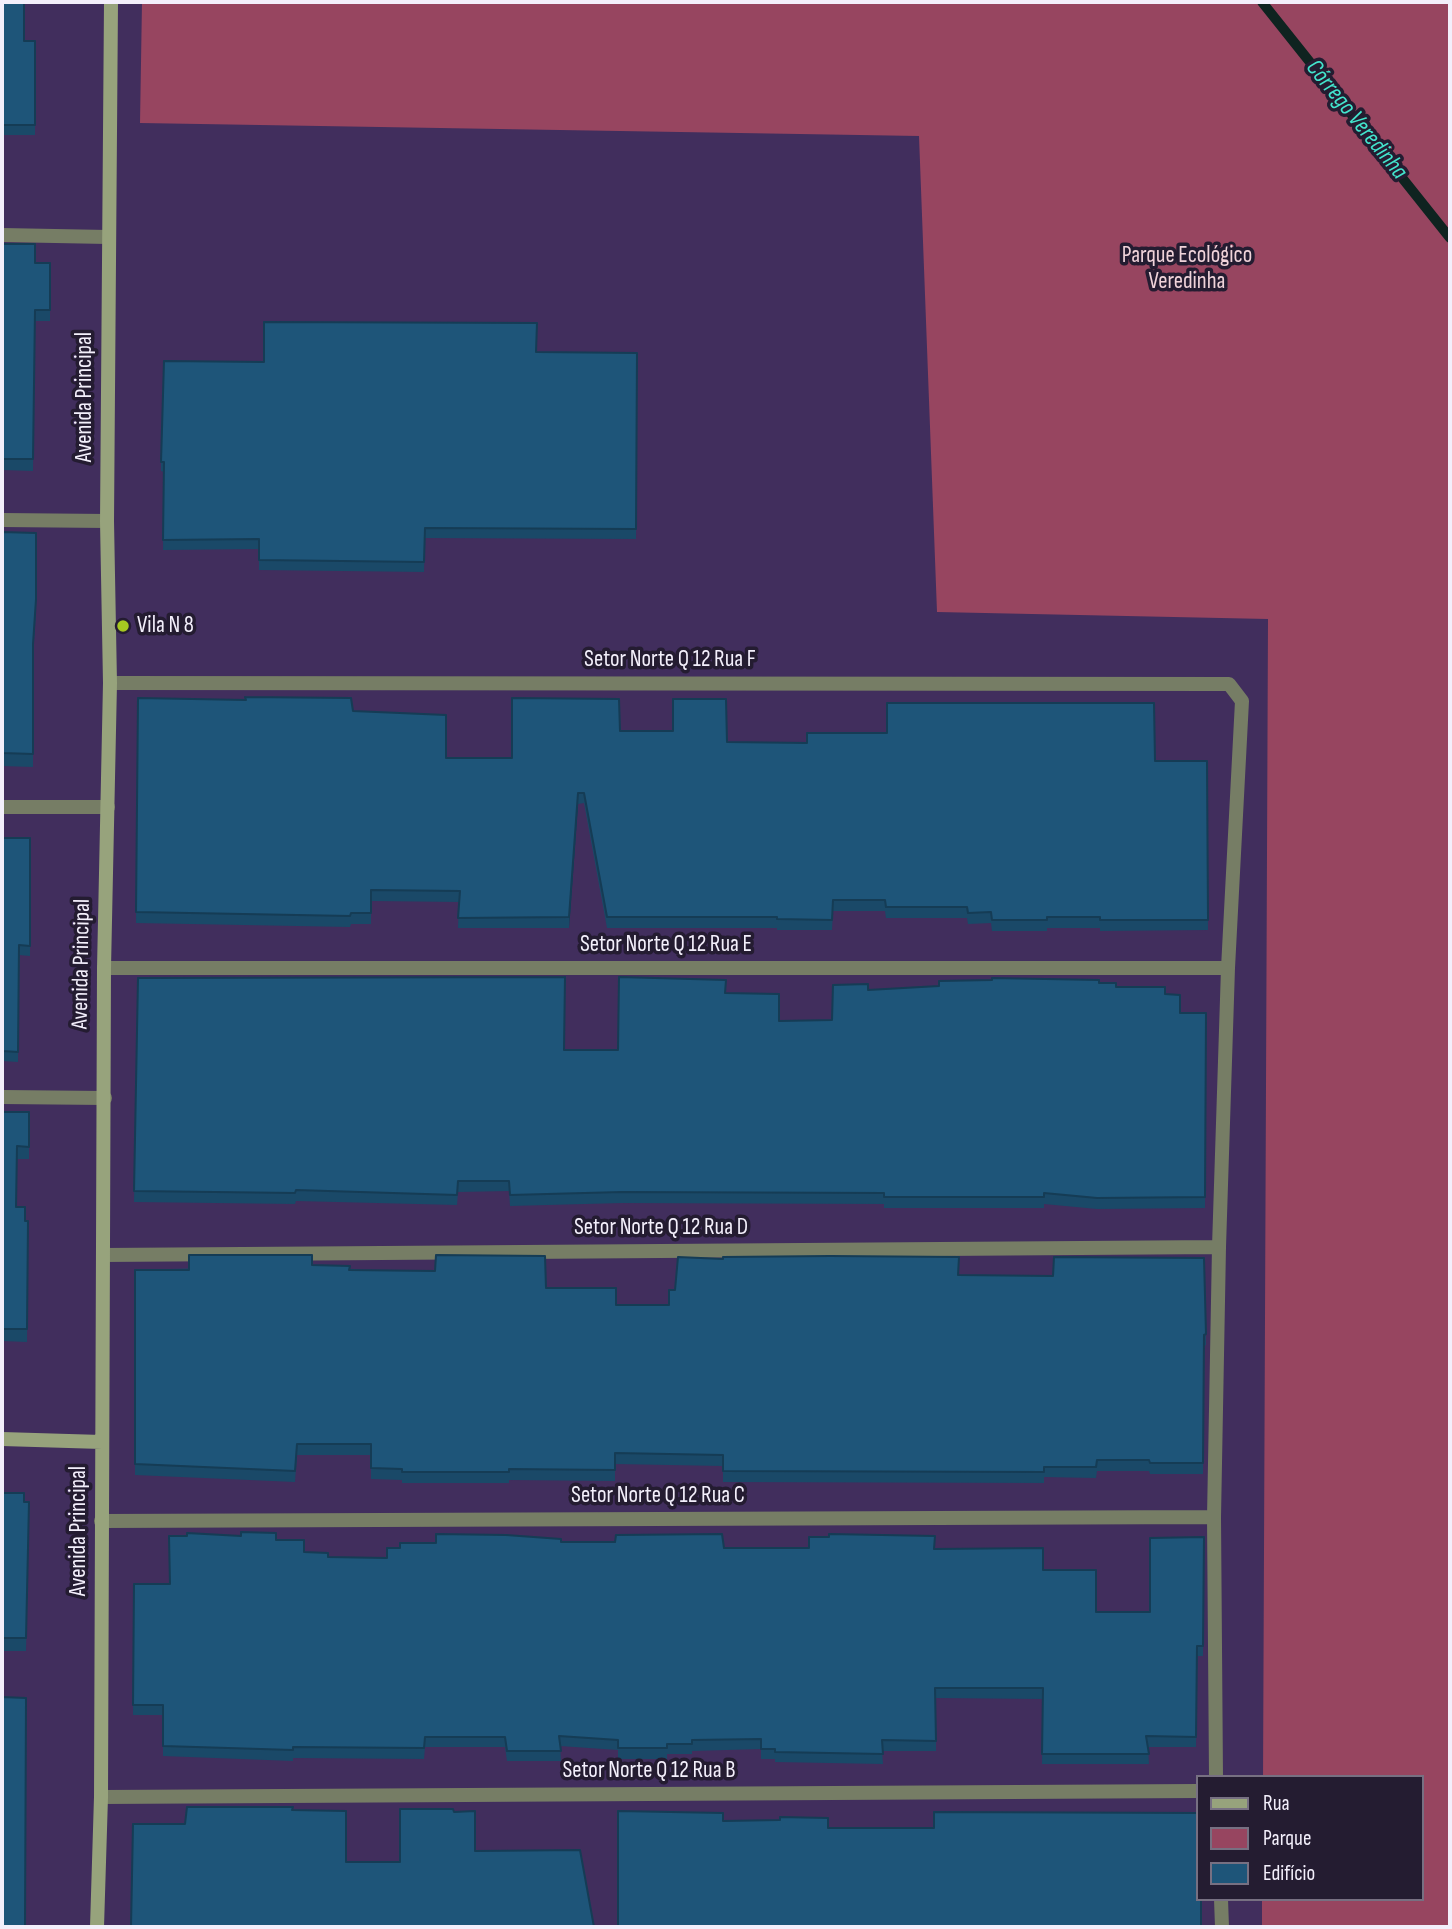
<!DOCTYPE html>
<meta charset="utf-8">
<style>
body{margin:0}
#map{position:relative;width:1452px;height:1929px;overflow:hidden;background:#412e5d;font-family:"Sofia Sans Condensed",sans-serif}
canvas{display:block}
.frame{position:absolute;inset:0;border:4px solid #f3effb;pointer-events:none}
.legend{position:absolute;left:1196px;top:1775px;width:228px;height:126px;box-sizing:border-box;background:#241c31;border:2px solid #777082;margin:0;padding:9px 12px;list-style:none;font-size:21px;color:#f3effb}
.legend li{display:flex;align-items:center;gap:14px;height:35px}
.legend b{width:35px;border:2px solid #777082}
</style>
<div id="map">
<canvas width="1452" height="1929"></canvas>
<div class="frame"></div>
<ul class="legend">
<li><b style="height:9px;background:#97a37c"></b>Rua</li>
<li><b style="height:19px;background:#974560"></b>Parque</li>
<li><b style="height:19px;background:#1e5579"></b>Edifício</li>
</ul>
</div>
<script>
const ctx = document.querySelector('canvas').getContext('2d');
ctx.lineJoin = 'round';
function fillPath(path, color) { ctx.fillStyle = color; ctx.fill(path, 'evenodd'); }
const shape = rows => new Path2D(rows.map(r => 'M' + r).join(''));
function stroke(path, color, width, dash) { ctx.strokeStyle = color; ctx.lineWidth = width; ctx.lineCap = dash ? 'butt' : 'round'; ctx.setLineDash(dash || []); ctx.stroke(path); }
function label(font, color, halo, rows, align = 'center') {
  ctx.font = font + ' "Sofia Sans Condensed",sans-serif'; ctx.lineWidth = 7; ctx.setLineDash([]); ctx.textBaseline = 'middle'; ctx.strokeStyle = halo; ctx.fillStyle = color; for (const [text, x, y, turn = 0] of rows) {
    ctx.save(); ctx.translate(x, y); ctx.rotate((+turn || 0) * Math.PI / 180); ctx.textAlign = isNaN(turn) ? turn : align; if (halo) ctx.strokeText(text, 0, 0); ctx.fillText(text, 0, 0); ctx.restore();
  }
}
fillPath(shape([
 [142,2,1450,2,1450,1927,1262,1927,1262,1899,1422,1899,1422,1777,1263,1777,1268,619,937,612,919,136,140,123]
]), '#974560');
stroke(shape([
 [1262,2,1450,238]
]), '#0f2320', 10);
stroke(shape([
 [2,235,108,237],
 [2,520,107,521],
 [110,683,1229,684,1242,701,1228,968,1219,1247,1214,1517,1216,1777],
 [2,807,108,807],
 [104,968,1228,968],
 [2,1097,105,1098],
 [103,1255,1219,1247],
 [101,1521,1214,1517],
 [101,1797,1198,1791],
 [1221,1899,1222,1927]
]), '#767d65', 14);
stroke(shape([
 [2,1439,102,1442],
 [97,1927,101,1797,104,968,110,683,107,521,111,2]
]), '#97a37c', 14);
fillPath(shape([
 [2,2,24,41,35,41,35,135,2,135],
 [2,244,35,263,50,263,50,321,35,321,33,471,2,470],
 [536,352,637,353,636,539,425,538,424,572,259,570,259,549,163,550,164,472,161,471,161,462,264,362],
 [2,532,36,533,36,612,33,656,33,767,2,766],
 [138,698,353,711,446,758,512,758,620,731,727,742,1155,761,1207,761,1208,930,1100,931,1100,928,1047,928,1047,931,992,931,991,923,968,924,967,918,886,918,885,911,833,911,832,930,777,930,777,928,607,928,584,803,578,804,569,928,458,928,459,902,371,901,371,924,351,924,350,927,136,923],
 [2,838,30,838,30,956,19,955,18,1062,2,1061],
 [138,978,565,1050,618,1050,725,993,779,1021,832,1020,868,990,1099,983,1116,987,1165,994,1180,1013,1206,1013,1205,1208,1097,1209,1044,1204,1044,1208,884,1208,884,1204,622,1203,510,1206,509,1191,458,1192,457,1205,296,1201,295,1204,134,1202],
 [2,1112,29,1112,29,1159,17,1159,16,1207,25,1221,28,1221,27,1342,2,1341],
 [1204,1258,1206,1345,1204,1346,1203,1474,1150,1474,1149,1471,1097,1471,1096,1478,1044,1477,1044,1483,723,1482,723,1466,615,1464,615,1481,509,1480,509,1483,402,1483,402,1480,371,1479,371,1455,297,1455,295,1482,135,1475,135,1270,312,1265,546,1288,616,1305,669,1305,958,1275,1053,1276],
 [2,1493,24,1502,29,1502,26,1651,2,1651],
 [1204,1537,1203,1656,1197,1656,1196,1747,1148,1747,1149,1764,1042,1764,1043,1699,936,1698,936,1751,882,1751,883,1764,775,1762,775,1759,761,1759,761,1749,692,1751,692,1754,667,1754,667,1759,618,1759,618,1750,560,1746,561,1761,507,1761,505,1747,425,1747,424,1759,293,1758,293,1761,163,1756,163,1715,133,1715,134,1584,169,1584,276,1540,304,1552,328,1557,387,1558,400,1548,436,1543,561,1542,724,1548,935,1549,1043,1570,1096,1612,1150,1612]
]), '#1a4968');
fillPath(shape([
 [578,793,578,804,569,928,569,917]
]), '#153c55');
const building = shape([
 [2,2,24,2,24,41,35,41,35,125,2,125,2,2],
 [2,244,35,244,35,263,50,263,50,310,35,310,33,459,2,459,2,244],
 [264,322,537,323,536,352,637,353,636,529,425,528,424,562,259,560,259,539,163,540,164,462,161,462,164,361,264,362,264,322],
 [2,532,36,533,36,599,33,644,33,754,2,753,2,532],
 [245,697,351,698,353,711,446,715,446,758,512,758,512,698,619,699,620,731,673,731,673,699,726,699,727,742,807,743,807,733,887,733,887,703,1154,703,1155,761,1207,761,1208,920,1100,920,1100,917,1047,917,1047,920,992,920,991,912,968,913,967,907,886,907,885,900,833,900,832,920,777,919,777,917,607,917,584,793,578,793,569,917,458,918,460,891,371,890,371,913,351,913,350,916,136,912,138,698,246,700,245,697],
 [2,838,30,838,30,946,19,945,18,1052,2,1051,2,838],
 [565,977,564,1050,618,1050,619,977,726,980,725,993,779,994,779,1021,832,1020,833,985,868,984,868,990,939,986,939,981,992,980,992,978,1099,980,1099,983,1116,983,1116,987,1165,987,1165,994,1180,995,1180,1013,1206,1013,1205,1197,1097,1198,1044,1193,1044,1197,884,1197,884,1193,622,1192,510,1195,509,1181,458,1181,457,1195,296,1190,295,1193,134,1191,138,978,565,977],
 [2,1112,29,1112,29,1147,17,1146,16,1207,25,1207,25,1221,28,1221,27,1329,2,1329,2,1112],
 [189,1255,312,1255,312,1265,350,1266,349,1270,435,1271,436,1255,545,1256,546,1288,616,1288,616,1305,669,1305,669,1290,675,1290,678,1257,723,1259,723,1257,830,1256,959,1257,958,1275,1053,1276,1054,1257,1204,1258,1206,1334,1204,1335,1203,1463,1150,1463,1149,1460,1097,1460,1096,1467,1044,1467,1044,1472,723,1471,723,1455,615,1453,615,1470,509,1469,509,1472,402,1472,402,1469,371,1468,371,1444,297,1444,295,1471,135,1464,135,1270,189,1270,189,1255],
 [2,1493,24,1493,24,1502,29,1502,26,1638,2,1638,2,1493],
 [241,1532,276,1533,276,1540,304,1540,304,1552,328,1553,328,1557,387,1558,387,1548,400,1548,400,1543,436,1543,436,1534,506,1535,561,1539,561,1542,615,1542,616,1535,722,1534,724,1548,809,1548,809,1537,829,1537,829,1534,935,1536,934,1549,1043,1548,1043,1570,1096,1570,1096,1612,1150,1612,1150,1538,1204,1537,1203,1646,1197,1646,1196,1737,1146,1736,1149,1754,1042,1754,1043,1688,935,1688,936,1741,882,1740,883,1754,775,1752,775,1749,761,1749,761,1739,692,1740,692,1744,667,1744,667,1748,618,1748,618,1740,559,1736,561,1751,507,1751,505,1737,425,1737,424,1748,293,1747,293,1750,163,1746,163,1705,133,1705,134,1584,170,1584,169,1536,187,1536,187,1533,241,1536,241,1532],
 [2,1697,26,1698,25,1927,2,1927,2,1697],
 [187,1807,293,1807,292,1810,346,1811,346,1862,400,1862,400,1809,453,1809,454,1812,475,1811,475,1851,580,1850,594,1927,131,1927,133,1824,185,1824,187,1807],
 [618,1811,723,1813,723,1821,780,1820,780,1817,828,1818,828,1828,934,1828,934,1812,1198,1813,1198,1899,1201,1899,1201,1927,618,1927,618,1811]
]);
fillPath(building, '#1e5579');
stroke(building, '#153c55', 2);
for (const [x, y, r, color] of [
 [123,626,7,"#a6c821"]
]) { const dot = new Path2D(); dot.arc(x, y, r, 0, 2 * Math.PI); ctx.fillStyle = color; ctx.fill(dot); stroke(dot, '#241c31', 2.5); }
label('23px', '#f0d3da', '#241c31', [
 ["Parque Ecológico",1187,256],
 ["Veredinha",1187,282]
]);
label('23px', '#f3effb', '#241c31', [
 ["Avenida Principal",85,397,-90],
 ["Setor Norte Q 12 Rua F",670,660],
 ["Setor Norte Q 12 Rua E",666,945],
 ["Avenida Principal",82,964,-89],
 ["Setor Norte Q 12 Rua D",661,1228],
 ["Setor Norte Q 12 Rua C",658,1496],
 ["Avenida Principal",79,1531,-90],
 ["Setor Norte Q 12 Rua B",649,1771]
]);
label('23px', '#f3effb', '#241c31', [
 ["Vila N 8",137,626]
], 'left');
label('italic 24px', '#43e4cd', '#241c31', [
 ["Córrego Veredinha",1356,120,51]
]);
</script>
